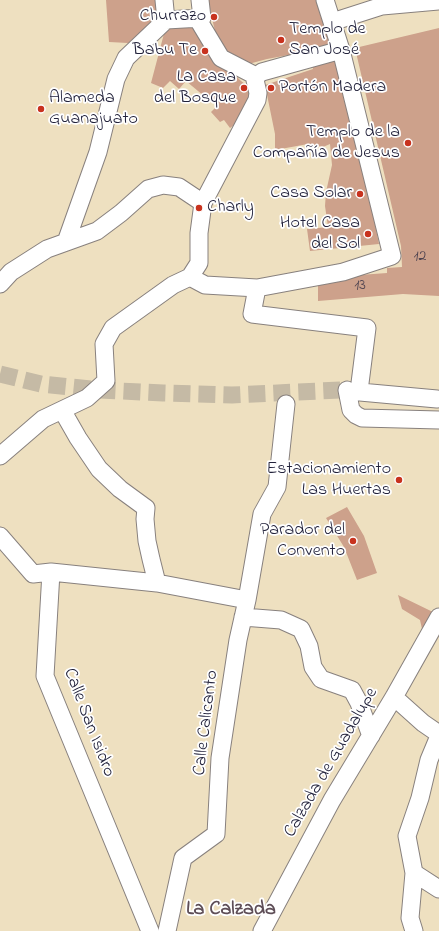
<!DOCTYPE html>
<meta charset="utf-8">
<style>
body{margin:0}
canvas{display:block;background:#eee0c0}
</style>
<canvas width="439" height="931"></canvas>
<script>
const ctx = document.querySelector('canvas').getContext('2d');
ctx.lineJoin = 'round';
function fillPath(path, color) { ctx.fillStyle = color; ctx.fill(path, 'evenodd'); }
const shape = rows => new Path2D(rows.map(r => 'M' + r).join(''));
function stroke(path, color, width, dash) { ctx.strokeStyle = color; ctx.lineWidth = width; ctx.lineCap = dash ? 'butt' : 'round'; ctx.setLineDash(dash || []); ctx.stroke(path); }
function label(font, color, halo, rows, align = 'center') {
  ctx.font = font + ' "Indie Flower",sans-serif'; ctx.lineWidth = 3.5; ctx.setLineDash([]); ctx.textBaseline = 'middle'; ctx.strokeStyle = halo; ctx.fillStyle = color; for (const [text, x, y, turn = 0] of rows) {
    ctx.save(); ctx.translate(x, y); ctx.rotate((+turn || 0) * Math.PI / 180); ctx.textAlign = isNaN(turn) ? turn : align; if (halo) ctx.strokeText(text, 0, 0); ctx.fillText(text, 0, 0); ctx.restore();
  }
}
fillPath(shape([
 [106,0,162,0,158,25,128,43,109,42],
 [208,0,318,0,332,43,305,52,267,59,241,66,222,52,216,36],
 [166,26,196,27,230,70,241,81,253,90,237,128,234,125,230,128,224,120,220,122,211,112,219,104,207,94,204,96,186,81,179,89,170,81,163,88,151,83],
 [439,28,439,296,403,294,318,301,318,278,387,273,387,268,402,267,401,246,355,48],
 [335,59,357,135,379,244,310,251,307,229,328,227,325,206,326,192,332,165,330,144,323,147,308,144,275,150,275,134,265,85,313,69,312,64],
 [347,507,364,536,377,573,357,580,344,547,326,518],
 [398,595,435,613,426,631,422,629,420,620,402,609]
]), '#cda18b');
stroke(shape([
 [0,374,41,384,100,390,163,393,232,395,342,390]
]), '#c5baa5', 17, [17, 8]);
const street = shape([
 [164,0,166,20,202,18,200,0],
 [197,18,221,58,256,76],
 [332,22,382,6,439,1],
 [256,76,262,72,341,50],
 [66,242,98,152,116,79,126,58,166,20],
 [190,277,205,285,257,288,343,272,392,256,341,50,325,0],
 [0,284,11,272,47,249,97,231,121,213,148,189,163,185,179,187,203,203],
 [257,288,252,314,367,328,359,391],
 [347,390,351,410,356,415,362,418,439,420],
 [349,391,437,399],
 [62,410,78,438,99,469,120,489,146,508,145,519,147,541,151,559,157,583],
 [0,456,43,419,87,398,106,381,104,344,113,328,173,285,190,277,199,263,199,233,203,203,257,100,258,93,255,80,256,76],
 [0,536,33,574,51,572,157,583,247,600],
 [51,572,45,676,150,931],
 [243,617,281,620,301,629,309,646,313,667,321,679,352,690,359,703,371,736],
 [394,697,423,723,439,734],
 [414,873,439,889],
 [167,931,183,858,216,834,220,758,238,640,247,600,262,514,277,487,286,404],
 [262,931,332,800,394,697,439,617],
 [414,931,410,918,414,873,407,836,420,798,429,760,439,736]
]);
stroke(street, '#88817e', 19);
stroke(street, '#fff', 17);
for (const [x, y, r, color] of [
 [214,17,4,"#c8321e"],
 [281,40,4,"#c8321e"],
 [205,51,4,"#c8321e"],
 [244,88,4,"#c8321e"],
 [271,88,4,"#c8321e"],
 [41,109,4,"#c8321e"],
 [408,143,4,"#c8321e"],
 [360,194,4,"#c8321e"],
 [199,208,4,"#c8321e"],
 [368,234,4,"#c8321e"],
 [399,480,4,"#c8321e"],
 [353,541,4,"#c8321e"]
]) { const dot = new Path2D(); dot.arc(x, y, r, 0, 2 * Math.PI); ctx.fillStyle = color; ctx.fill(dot); stroke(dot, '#fff', 1.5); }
label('16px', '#4d424f', null, [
 ["12",420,257],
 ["13",360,286]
]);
label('18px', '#22223b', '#fff', [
 ["Churrazo",206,17],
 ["Templo de",289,30,"left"],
 ["San José",289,51,"left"],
 ["Babu Te",197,51],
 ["La Casa",236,78],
 ["del Bosque",236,99],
 ["Portón Madera",279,88,"left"],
 ["Alameda",49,99,"left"],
 ["Guanajuato",49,120,"left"],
 ["Templo de la",400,133],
 ["Compañía de Jesus",400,154],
 ["Casa Solar",352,194],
 ["Charly",207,208,"left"],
 ["Hotel Casa",360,224],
 ["del Sol",360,245],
 ["Estacionamiento",391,470],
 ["Las Huertas",391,491],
 ["Parador del",345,531],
 ["Convento",345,552]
], 'right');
label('18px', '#22223b', '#fff', [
 ["Calle San Isidro",88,723,69],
 ["Calle Calicanto",207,723,-83],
 ["Calzada de Guadalupe",332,763,-60]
]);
label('bold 20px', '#5e4e57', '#fff', [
 ["La Calzada",231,911]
]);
</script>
